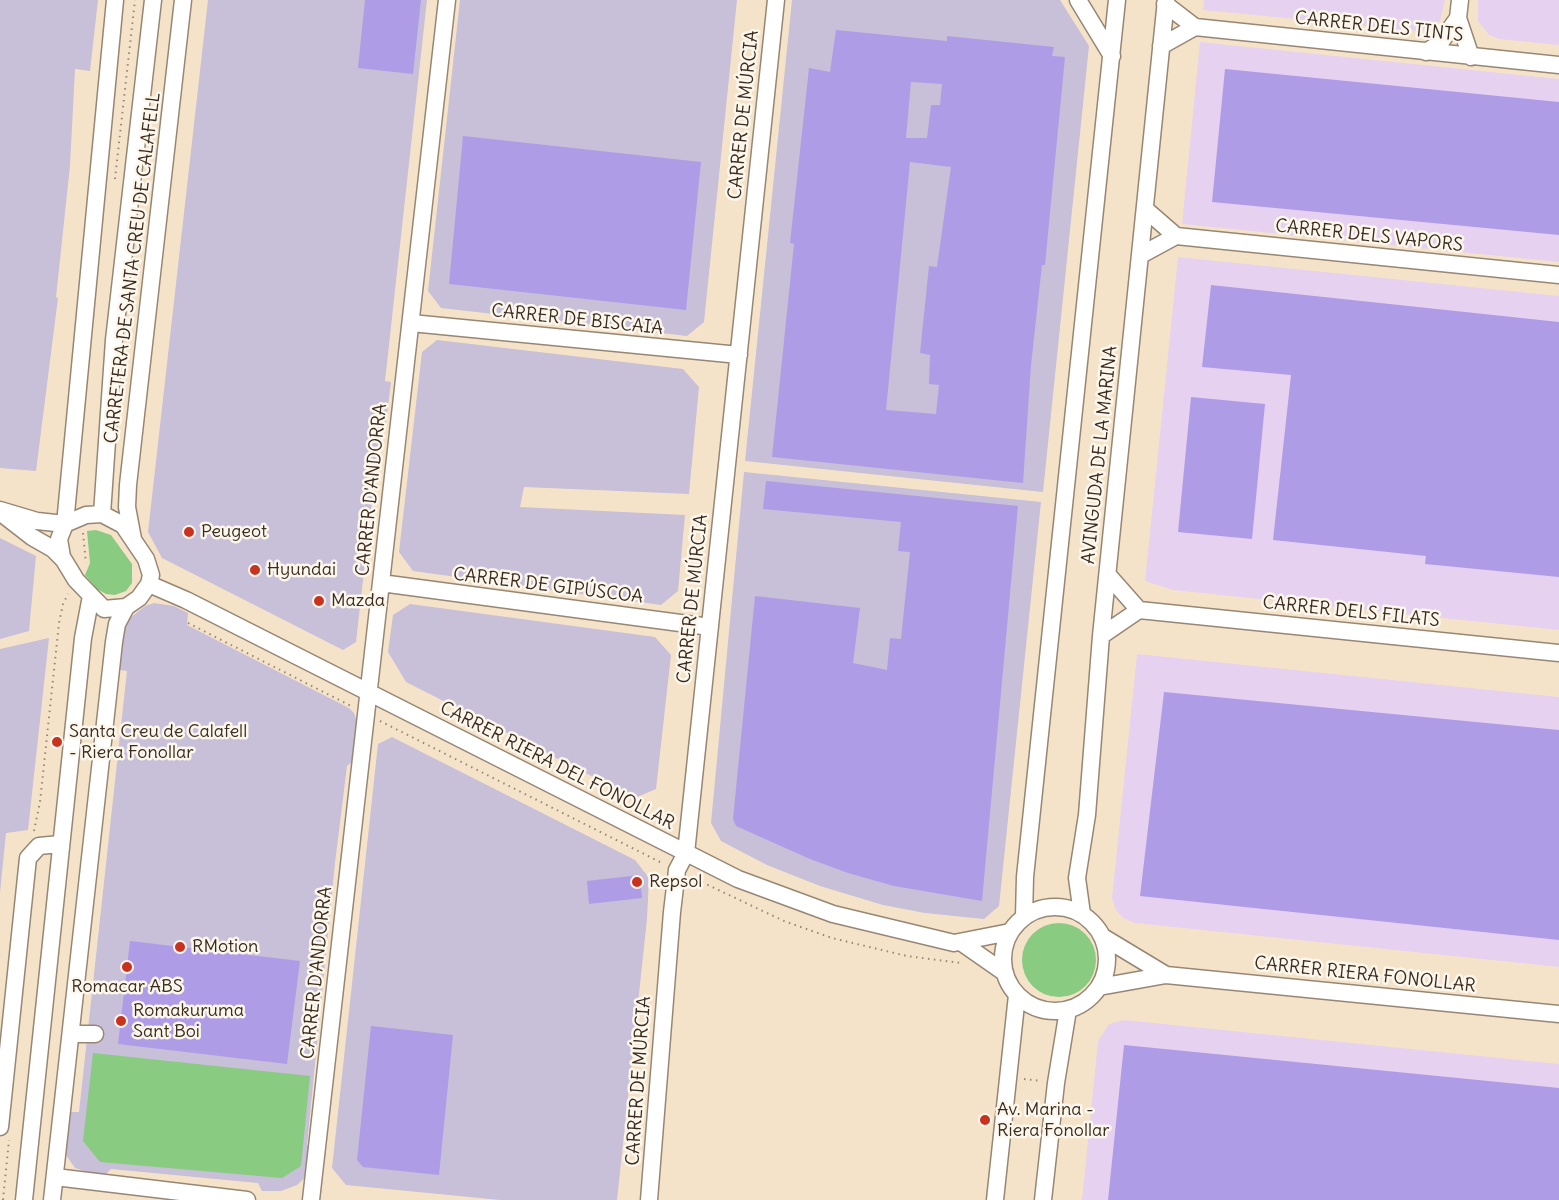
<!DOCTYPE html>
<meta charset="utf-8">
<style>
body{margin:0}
canvas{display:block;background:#f5e3c9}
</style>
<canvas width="1559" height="1200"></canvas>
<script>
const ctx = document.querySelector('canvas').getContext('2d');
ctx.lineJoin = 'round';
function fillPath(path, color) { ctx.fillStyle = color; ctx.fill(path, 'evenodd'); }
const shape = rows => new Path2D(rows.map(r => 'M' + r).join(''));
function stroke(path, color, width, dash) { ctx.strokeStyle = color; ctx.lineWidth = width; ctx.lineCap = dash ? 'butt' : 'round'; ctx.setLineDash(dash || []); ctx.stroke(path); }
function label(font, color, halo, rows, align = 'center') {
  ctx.font = font + ' Delius,sans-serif'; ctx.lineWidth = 5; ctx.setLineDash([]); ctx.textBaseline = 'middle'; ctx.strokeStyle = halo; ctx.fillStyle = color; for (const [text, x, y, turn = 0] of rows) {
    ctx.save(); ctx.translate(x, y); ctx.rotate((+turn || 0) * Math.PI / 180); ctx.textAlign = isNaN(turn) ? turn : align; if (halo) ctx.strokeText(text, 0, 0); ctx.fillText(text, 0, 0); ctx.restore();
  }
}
fillPath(shape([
 [1204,0,1445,0,1440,21,1430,29,1418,31,1203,10],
 [1478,0,1559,0,1559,45,1499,39,1489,35,1478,21],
 [1200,42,1559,79,1559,262,1182,224],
 [1178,257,1559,296,1559,630,1173,590,1145,581],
 [1137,654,1559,697,1559,967,1135,923,1123,918,1116,910,1112,898],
 [1124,1020,1559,1064,1559,1200,1082,1200,1098,1041,1109,1024]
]), '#e6d2f0');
fillPath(shape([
 [0,0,98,0,90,71,75,69,70,166,56,297,58,298,36,471,0,468],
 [208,0,427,0,385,381,391,382,385,430,380,430,356,642,343,650,162,558,148,532],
 [460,0,737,0,704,322,687,336,441,308,428,291],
 [792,0,1060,0,1089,46,1043,492,745,461],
 [437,340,683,369,699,387,689,494,524,487,520,507,685,515,678,591,661,605,413,571,399,552,422,352],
 [744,472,1041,502,999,906,984,919,925,913,883,905,820,886,767,865,721,841,711,823],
 [0,538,36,556,29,631,0,639],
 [154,603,174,606,188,613,187,625,349,708,354,713,357,722,352,762,347,766,335,863,307,1145,313,1149,310,1173,297,1185,281,1191,262,1191,258,1183,111,1169,106,1174,91,1173,75,1168,64,1152,67,1112,79,1112,127,671,114,669,125,622,145,606],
 [410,604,655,637,671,655,656,789,635,798,406,682,388,652,393,615],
 [49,638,28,830,6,833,0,893,0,649],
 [392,737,635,860,649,878,647,919,617,1200,500,1200,346,1185,332,1168,378,744]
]), '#c8bfd8');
fillPath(shape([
 [96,530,111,535,132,564,132,583,126,591,115,595,106,594,97,589,85,575,90,563,87,531],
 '1022 960a37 37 0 1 1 74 0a37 37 0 1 1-74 0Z',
 [93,1053,310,1076,301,1166,282,1178,100,1162,83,1141]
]), '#8acb82');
fillPath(shape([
 [365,0,421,0,413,74,358,68],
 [836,30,947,41,947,36,1054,47,1052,56,1065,57,1045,265,1042,265,1031,365,1023,483,772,457,794,244,790,243,809,68,830,72],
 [911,82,942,84,940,105,931,105,927,138,906,138],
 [910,162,951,167,937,267,929,266,920,353,930,355,929,384,939,385,936,414,886,410],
 [1225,69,1559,102,1559,235,1212,202],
 [463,136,701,162,686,310,449,284],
 [1211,285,1559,322,1559,577,1425,564,1426,556,1273,540,1291,375,1202,367],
 [1191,397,1265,404,1252,539,1178,532],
 [766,481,1018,506,982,901,894,886,848,873,810,859,736,826,733,819,755,596,860,608,853,663,887,670,890,638,901,639,910,552,898,551,901,522,763,509],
 [1164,692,1559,730,1559,940,1140,896],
 [640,875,642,898,589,904,587,881],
 [130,941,300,961,287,1064,118,1044],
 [371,1026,453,1035,439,1175,363,1167,357,1160],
 [1124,1045,1559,1088,1559,1200,1108,1200]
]), '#af9ce6');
const minor = shape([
 [1078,0,1112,56],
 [1460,0,1458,18,1471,57],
 [1165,4,1195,27,1559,65],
 [1161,46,1195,27],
 [1426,52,1440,43,1458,18],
 [1145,209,1176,236],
 [1141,255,1176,236,1559,275],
 [411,323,739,355],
 [0,510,37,521,65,524,115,0],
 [102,514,114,340,153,0],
 [102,514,123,525,146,559,151,575,149,584,139,598,126,607,104,609,76,580,62,557,59,539,65,524,86,515,102,514],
 [5,516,32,537,53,549,63,559],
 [133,539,127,507,128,485,183,0],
 [1108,575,1139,610],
 [381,583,710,627],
 [149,584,186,600,738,879,833,914,954,943,1010,932],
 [1101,636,1139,610,1559,653],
 '1003 959a52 52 0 1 1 104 0a52 52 0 1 1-104 0Z',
 [1082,914,1077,878,1087,815,1101,636,1166,0],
 [1024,917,1025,877,1117,0],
 [1103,937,1166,975],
 [962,943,1005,973],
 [1099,987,1166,975,1559,1014],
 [71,1034,95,1034],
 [0,1127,28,858,39,846,60,844],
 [55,1177,247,1200],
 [24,1200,83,638,91,596],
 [52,1200,114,642,117,624,126,607],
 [311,1200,447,0],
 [649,1200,672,912,677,870,686,853,776,0],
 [995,1200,1017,995],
 [1043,1200,1056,1083,1068,1010]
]);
stroke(minor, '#988674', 19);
stroke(shape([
 [115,179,135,0],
 [83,533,86,563],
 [188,623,351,706],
 [380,721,662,863],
 [34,831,40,802,59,623,63,604,68,594],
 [691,877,784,921,832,938,907,956,961,963],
 [1024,1079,1042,1081],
 [3,1200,9,1140]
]), '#988674', 2, [1.5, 4.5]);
stroke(minor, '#fff', 16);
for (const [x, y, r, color] of [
 [189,532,6,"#c8321e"],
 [255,570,6,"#c8321e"],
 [319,601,6,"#c8321e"],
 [57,742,6,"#c8321e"],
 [637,882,6,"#c8321e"],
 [180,947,6,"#c8321e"],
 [127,967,6,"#c8321e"],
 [121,1021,6,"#c8321e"],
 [985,1120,6,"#c8321e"]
]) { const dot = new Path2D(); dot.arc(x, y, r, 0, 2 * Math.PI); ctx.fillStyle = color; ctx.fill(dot); stroke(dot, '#fbf7ec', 2); }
label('18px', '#3b2a1e', '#fbf7ec', [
 ["CARRER DELS TINTS",1379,27,6],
 ["CARRER DE MÚRCIA",744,115,-84],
 ["CARRER DELS VAPORS",1369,236,6],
 ["CARRETERA DE SANTA CREU DE CALAFELL",133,268,-83],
 ["CARRER DE BISCAIA",577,320,6],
 ["AVINGUDA DE LA MARINA",1100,455,-84],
 ["CARRER D'ANDORRA",372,490,-84],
 ["CARRER DE GIPÚSCOA",548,586,7],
 ["CARRER DE MÚRCIA",693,599,-84],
 ["CARRER DELS FILATS",1351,612,6],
 ["CARRER RIERA DEL FONOLLAR",557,766,27],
 ["CARRER D'ANDORRA",317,973,-84],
 ["CARRER RIERA FONOLLAR",1365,975,6],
 ["CARRER DE MÚRCIA",639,1081,-86]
]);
label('18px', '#3b2a1e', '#fbf7ec', [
 ["Peugeot",201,532],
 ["Hyundai",267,570],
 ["Mazda",331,601],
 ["Santa Creu de Calafell",69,732],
 ["- Riera Fonollar",69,753],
 ["Repsol",649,882],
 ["RMotion",192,947],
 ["Romacar ABS",127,987,"center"],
 ["Romakuruma",133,1011],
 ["Sant Boi",133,1032],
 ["Av. Marina -",997,1110],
 ["Riera Fonollar",997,1131]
], 'left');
</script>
